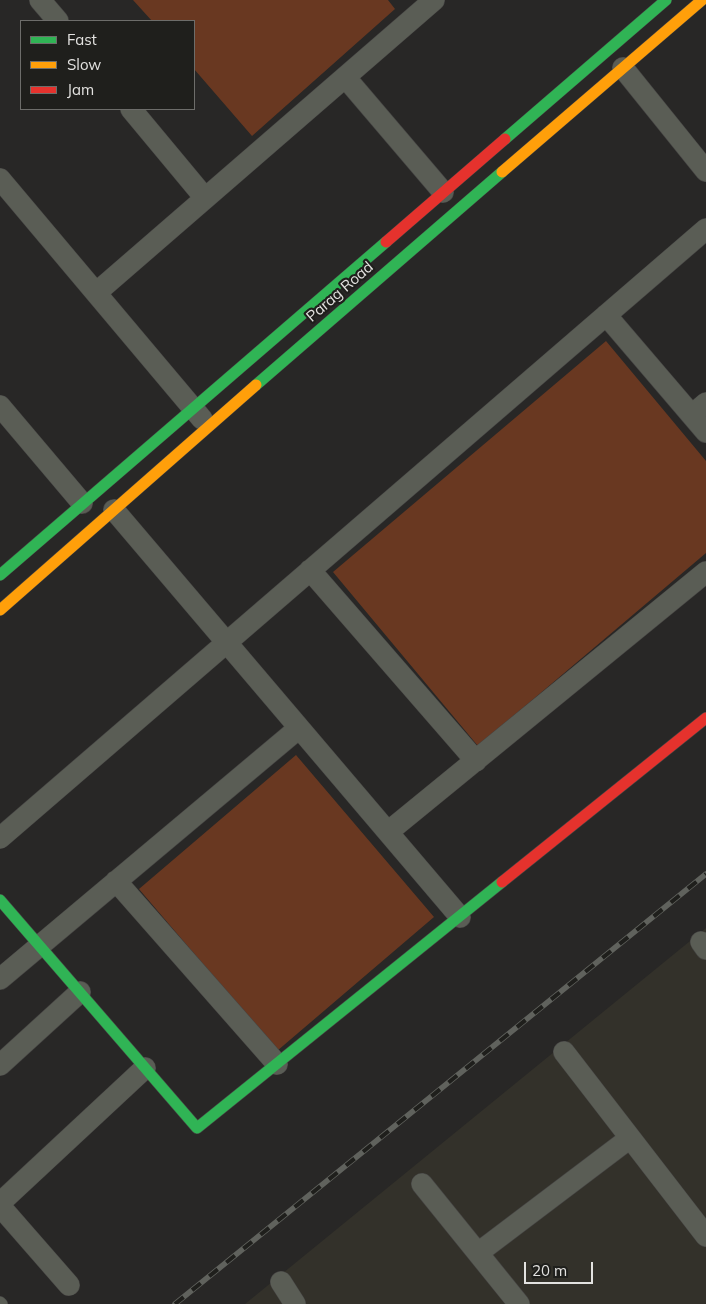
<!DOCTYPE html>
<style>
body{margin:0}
#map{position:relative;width:706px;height:1304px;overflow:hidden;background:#282726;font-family:Mulish,sans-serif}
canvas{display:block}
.legend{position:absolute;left:20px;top:20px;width:175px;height:90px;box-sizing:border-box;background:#1f1f1c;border:1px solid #6d6d6a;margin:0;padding:6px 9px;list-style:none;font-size:15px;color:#e3e2e0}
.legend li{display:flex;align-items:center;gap:10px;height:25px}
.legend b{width:25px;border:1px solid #6d6d6a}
.scale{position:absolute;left:524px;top:1262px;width:69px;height:22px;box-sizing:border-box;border:2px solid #e3e2e0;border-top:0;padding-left:6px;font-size:15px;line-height:18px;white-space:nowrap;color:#e3e2e0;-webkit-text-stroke:4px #1f1f1c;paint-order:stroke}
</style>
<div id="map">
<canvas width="706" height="1304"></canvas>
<ul class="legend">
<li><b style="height:6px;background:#30b455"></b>Fast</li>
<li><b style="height:6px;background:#ff9f0a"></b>Slow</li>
<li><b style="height:6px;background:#e5322d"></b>Jam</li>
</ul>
<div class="scale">20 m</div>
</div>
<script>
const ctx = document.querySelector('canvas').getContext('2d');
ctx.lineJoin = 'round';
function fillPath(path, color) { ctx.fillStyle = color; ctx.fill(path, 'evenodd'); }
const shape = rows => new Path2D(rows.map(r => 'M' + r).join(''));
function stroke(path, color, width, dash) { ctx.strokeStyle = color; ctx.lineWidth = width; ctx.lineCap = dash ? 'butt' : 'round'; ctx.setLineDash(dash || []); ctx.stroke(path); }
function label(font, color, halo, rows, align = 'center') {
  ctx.font = font + ' Mulish,sans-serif'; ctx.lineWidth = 4.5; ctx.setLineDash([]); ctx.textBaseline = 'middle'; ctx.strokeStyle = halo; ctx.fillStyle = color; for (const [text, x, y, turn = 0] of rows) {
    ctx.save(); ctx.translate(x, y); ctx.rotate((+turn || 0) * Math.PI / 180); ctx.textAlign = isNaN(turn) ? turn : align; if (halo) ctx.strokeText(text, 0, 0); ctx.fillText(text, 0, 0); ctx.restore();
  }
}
fillPath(shape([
 [706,928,706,1304,245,1304]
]), '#33312a');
fillPath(shape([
 [133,0,388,0,395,9,252,136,194,69,194,21,152,21],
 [606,341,706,461,706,553,478,746,333,572],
 [296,755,434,917,277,1051,139,889]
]), '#693821');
const lane = shape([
 [0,1302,2,1304]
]);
const street = shape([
 [40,0,58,21],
 [623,68,706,171],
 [345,77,443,192],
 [131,109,205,198],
 [0,179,202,419],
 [96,293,434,0],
 [606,315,706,432],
 [0,406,82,503],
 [692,415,706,403],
 [114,510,460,917],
 [310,570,476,761],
 [388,832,706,572],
 [0,838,706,229],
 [116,881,277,1064],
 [701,942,706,949],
 [0,979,299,728],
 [564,1052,706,1236],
 [0,1065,80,992],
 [422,1184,519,1304],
 [0,1203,145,1068],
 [0,1206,69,1285],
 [478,1253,630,1138],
 [281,1282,295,1304]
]);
const fast = shape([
 [505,139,666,0],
 [256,385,502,172],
 [0,575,386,242],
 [0,900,197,1128,502,882]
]);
const slow = shape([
 [502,172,702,0],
 [0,610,256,385]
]);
const jam = shape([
 [386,242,505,139],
 [502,882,706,718]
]);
stroke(lane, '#464544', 12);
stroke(street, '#464544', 22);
stroke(fast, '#464544', 12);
stroke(slow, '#464544', 12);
stroke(jam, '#464544', 12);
stroke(lane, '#5a5d55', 11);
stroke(street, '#5a5d55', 21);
stroke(fast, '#30b455', 11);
stroke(slow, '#ff9f0a', 11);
stroke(jam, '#e5322d', 11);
const rail = shape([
 [175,1304,706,874]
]);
stroke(rail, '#60625d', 5.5);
stroke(rail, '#1f1f1c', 4, [11]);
label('15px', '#e3e2e0', '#1f1f1c', [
 ["Parag Road",340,292,-41]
]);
</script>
